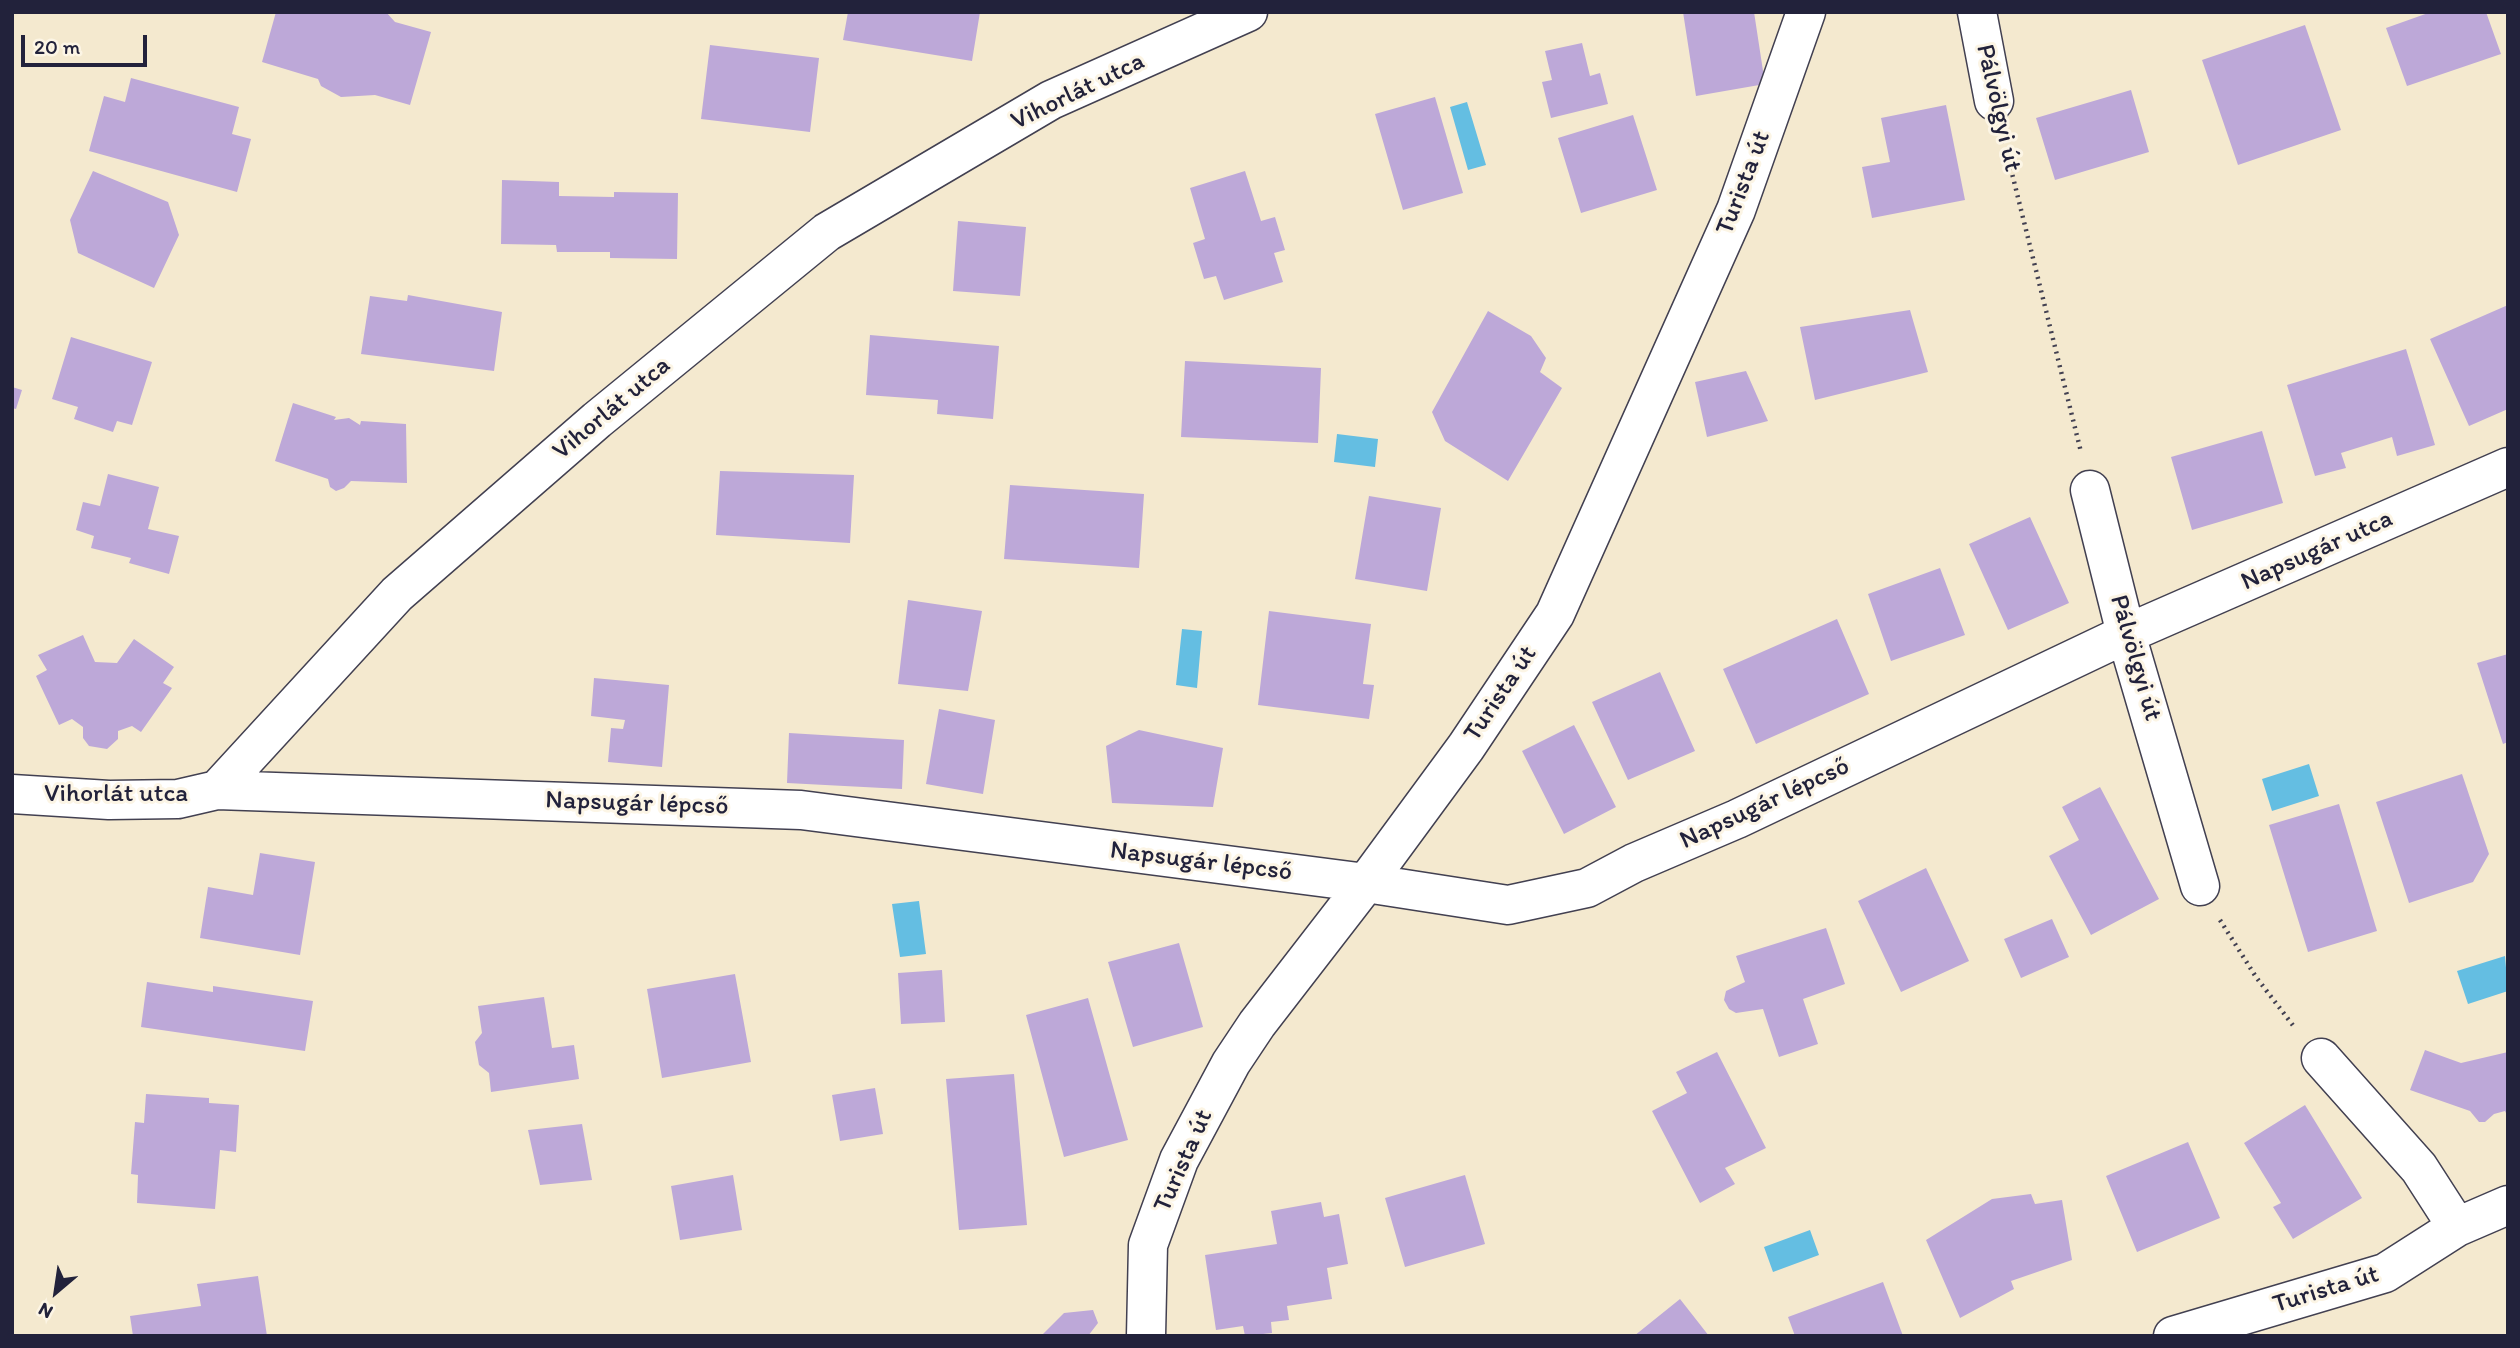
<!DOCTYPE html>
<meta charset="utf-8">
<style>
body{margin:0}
#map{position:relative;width:2520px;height:1348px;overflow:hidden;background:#f4e9cf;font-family:Itim,sans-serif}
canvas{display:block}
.frame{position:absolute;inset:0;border:14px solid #22223b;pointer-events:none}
.north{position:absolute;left:21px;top:1257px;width:70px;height:70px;-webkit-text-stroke:5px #fcf5e5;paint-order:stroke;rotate:209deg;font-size:19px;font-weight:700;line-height:28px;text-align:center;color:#22223b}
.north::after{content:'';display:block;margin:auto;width:24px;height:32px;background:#22223b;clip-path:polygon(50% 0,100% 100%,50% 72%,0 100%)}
.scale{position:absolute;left:21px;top:35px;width:126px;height:32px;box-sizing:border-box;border:4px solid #22223b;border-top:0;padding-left:9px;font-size:21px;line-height:24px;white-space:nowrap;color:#22223b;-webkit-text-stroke:5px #fcf5e5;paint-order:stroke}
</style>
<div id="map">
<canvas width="2520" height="1348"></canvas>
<div class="frame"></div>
<div class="north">N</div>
<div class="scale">20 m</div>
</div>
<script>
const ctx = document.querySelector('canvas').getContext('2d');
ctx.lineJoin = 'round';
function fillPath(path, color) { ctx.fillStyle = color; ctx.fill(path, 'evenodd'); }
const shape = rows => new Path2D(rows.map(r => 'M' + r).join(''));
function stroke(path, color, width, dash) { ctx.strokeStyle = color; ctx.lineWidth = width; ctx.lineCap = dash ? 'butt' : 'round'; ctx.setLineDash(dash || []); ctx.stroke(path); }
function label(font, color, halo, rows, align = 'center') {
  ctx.font = font + ' Itim,sans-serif'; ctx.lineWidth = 6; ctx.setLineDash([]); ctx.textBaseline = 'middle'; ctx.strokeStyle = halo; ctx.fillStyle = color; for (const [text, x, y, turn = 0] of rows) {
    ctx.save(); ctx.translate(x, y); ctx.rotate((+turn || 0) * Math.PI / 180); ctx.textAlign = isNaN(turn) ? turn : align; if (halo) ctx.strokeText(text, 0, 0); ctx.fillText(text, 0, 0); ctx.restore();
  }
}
fillPath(shape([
 [1467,102,1486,165,1468,170,1450,107],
 [1337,434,1378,439,1375,467,1334,462],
 [1182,629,1202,631,1197,688,1176,685],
 [2309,764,2319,796,2272,811,2262,779],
 [919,901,926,954,900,957,892,904],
 [2505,956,2508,991,2468,1004,2457,971],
 [1810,1230,1819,1255,1773,1272,1764,1247]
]), '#64bee2');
fillPath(shape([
 [276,12,386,12,395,22,431,32,410,105,375,95,341,97,321,86,318,79,262,62],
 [848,12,980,12,972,61,843,40],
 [1683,12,1754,12,1765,84,1696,96],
 [2431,12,2486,12,2501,54,2407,86,2386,28],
 [2305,25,2341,130,2238,165,2202,60],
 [1582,43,1590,76,1600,73,1608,104,1551,118,1542,82,1552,80,1545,51],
 [710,45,819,58,810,132,701,119],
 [131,78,239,107,232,134,251,139,237,192,89,151,104,96,125,102],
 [2131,90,2149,152,2055,180,2036,118],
 [1435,97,1463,193,1403,210,1375,114],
 [1946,105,1965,200,1872,218,1862,167,1890,162,1881,118],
 [1633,115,1657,190,1581,213,1558,138],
 [93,171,168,202,179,235,154,288,78,253,70,220],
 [1245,171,1261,221,1275,217,1285,250,1274,253,1283,282,1224,300,1216,276,1204,279,1193,243,1205,239,1190,188],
 [502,180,559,182,559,196,614,197,614,192,678,193,677,259,610,258,610,252,557,252,556,245,501,244],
 [958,221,1026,227,1020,296,953,291],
 [408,295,502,312,494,371,361,354,370,296,407,301],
 [2508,305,2508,409,2469,426,2430,339],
 [1910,310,1928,372,1815,400,1800,327],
 [1488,311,1531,336,1546,358,1540,372,1562,388,1508,481,1445,441,1432,412],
 [870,335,999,346,993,419,937,414,938,400,866,395],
 [71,337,152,362,132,425,117,421,113,432,74,419,78,407,52,399],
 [2406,349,2435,445,2397,456,2392,437,2341,453,2346,468,2315,476,2287,385],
 [1185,361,1321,368,1318,443,1181,437],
 [1746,371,1768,421,1707,437,1695,382],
 [12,387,22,390,16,409,12,408],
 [293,403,336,417,334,420,349,418,360,425,361,421,406,424,407,483,351,481,344,488,336,491,330,487,328,479,275,461],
 [2262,431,2283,503,2192,530,2171,457],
 [720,471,854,475,850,543,716,535],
 [108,474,159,487,148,529,179,536,169,574,129,563,131,558,91,548,94,536,76,530,83,502,100,506],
 [1010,485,1144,494,1139,568,1004,559],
 [1369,496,1441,508,1427,591,1355,579],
 [2030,517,2069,603,2008,630,1969,544],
 [1940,568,1965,635,1891,661,1868,594],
 [908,600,982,611,968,691,898,684],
 [1269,611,1371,624,1363,684,1374,685,1369,719,1258,705],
 [1837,619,1869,694,1756,744,1723,669],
 [83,635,95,662,117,663,134,639,174,667,163,683,172,688,141,732,132,726,118,731,118,739,107,749,89,746,83,738,83,727,72,719,59,725,36,676,47,670,38,655],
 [2508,654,2508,742,2503,744,2477,663],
 [1660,672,1695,751,1628,780,1592,702],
 [594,678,669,685,662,767,608,762,611,728,623,729,625,720,591,716],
 [939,709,995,720,983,794,926,784],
 [1574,725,1616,807,1564,834,1522,751],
 [1139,730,1223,748,1213,807,1112,803,1106,746],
 [789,733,904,740,902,789,787,783],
 [2462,774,2489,854,2473,882,2409,903,2376,802],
 [2100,787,2159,899,2091,935,2049,856,2079,840,2062,807],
 [2339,804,2377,931,2308,952,2269,825],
 [260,853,315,862,300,955,200,938,208,887,253,895],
 [1926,868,1969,961,1901,992,1858,901],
 [2052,919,2069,957,2021,978,2004,939],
 [1826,928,1845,984,1803,999,1818,1044,1779,1057,1763,1009,1736,1013,1729,1009,1724,1000,1726,991,1745,982,1736,956],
 [1179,943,1203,1027,1133,1047,1108,962],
 [942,970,945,1022,901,1024,898,973],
 [735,974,751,1062,662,1078,647,989],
 [147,982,213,992,213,986,313,1001,305,1051,141,1027],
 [544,997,552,1048,574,1045,579,1079,491,1092,489,1073,479,1065,475,1042,482,1033,478,1006],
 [1088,998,1128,1140,1064,1157,1026,1015],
 [2425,1050,2461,1063,2508,1052,2508,1117,2505,1111,2494,1114,2485,1122,2479,1122,2470,1111,2410,1090],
 [1717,1052,1766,1148,1725,1168,1735,1184,1700,1203,1652,1111,1687,1093,1676,1072],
 [1014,1074,1027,1225,959,1230,946,1079],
 [875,1088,883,1134,840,1141,832,1095],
 [146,1094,209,1098,209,1103,239,1105,236,1152,220,1150,215,1209,137,1203,138,1175,131,1174,135,1122,144,1123],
 [2305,1105,2362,1198,2293,1239,2273,1207,2281,1203,2244,1143],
 [582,1124,592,1180,540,1185,528,1130],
 [2188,1142,2220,1218,2137,1252,2106,1176],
 [733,1175,742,1230,680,1240,671,1186],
 [1465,1175,1485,1244,1405,1267,1385,1198],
 [2031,1194,2035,1204,2062,1200,2072,1260,2011,1281,2014,1289,1960,1318,1926,1240,1992,1199],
 [1321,1202,1324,1217,1339,1214,1348,1264,1327,1268,1332,1299,1287,1306,1289,1320,1271,1322,1272,1333,1245,1336,1243,1326,1216,1330,1205,1255,1277,1244,1271,1211],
 [258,1276,267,1336,133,1336,130,1316,201,1306,197,1284],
 [1883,1282,1903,1336,1795,1336,1788,1317],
 [1680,1299,1709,1336,1634,1336],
 [1093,1310,1098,1323,1088,1336,1041,1336,1064,1313]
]), '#bda8d8');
const minor = shape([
 [1977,12,1994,101],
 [2090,490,2126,634,2200,886],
 [217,790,801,810,1366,883,1508,905,1587,888,1634,863,1737,819,2126,634,2508,467],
 [12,794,109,800,178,799,217,790,397,594,597,420,827,232,1051,100,1248,12],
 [2321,1058,2419,1168,2457,1227],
 [1146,1336,1148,1245,1179,1160,1231,1063,1257,1024,1366,883,1466,747,1555,614,1736,210,1806,12],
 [2173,1336,2385,1273,2457,1227,2508,1205]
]);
stroke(minor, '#424051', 41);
stroke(shape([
 [2004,141,2081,452],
 [2220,920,2256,977,2295,1028]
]), '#424051', 4.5, [2, 5]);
stroke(minor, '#fff', 38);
label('26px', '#22223b', '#fcf5e5', [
 ["Vihorlát utca",1078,92,-26],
 ["Pálvölgyi út",1998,108,77],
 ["Turista út",1744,183,-69],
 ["Vihorlát utca",612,409,-40],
 ["Napsugár utca",2317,551,-24],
 ["Pálvölgyi út",2135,658,74],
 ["Turista út",1501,694,-56],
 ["Vihorlát utca",116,794],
 ["Napsugár lépcső",637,804,2],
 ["Napsugár lépcső",1765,804,-25],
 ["Napsugár lépcső",1201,862,7],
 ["Turista út",1184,1161,-66],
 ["Turista út",2326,1290,-17]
]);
</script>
